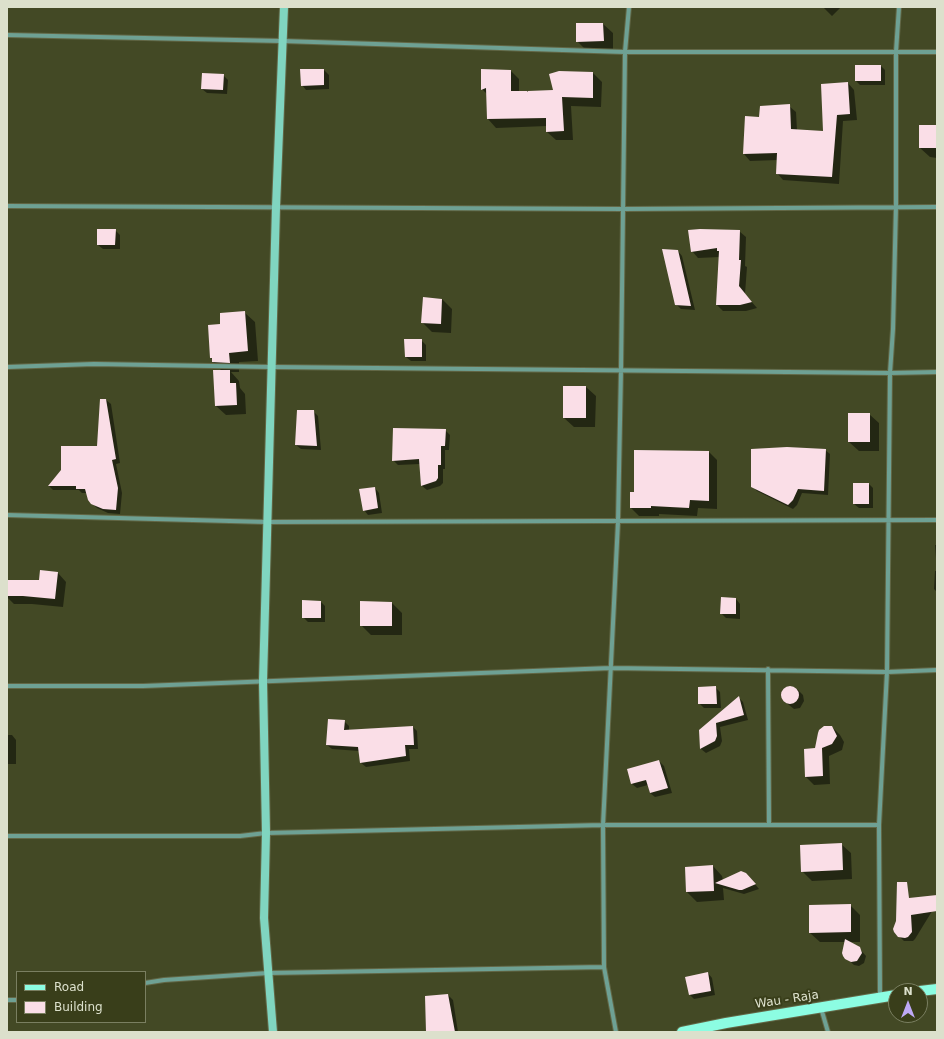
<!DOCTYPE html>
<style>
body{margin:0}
#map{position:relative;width:944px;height:1039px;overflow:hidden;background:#434925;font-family:"DejaVu Sans",sans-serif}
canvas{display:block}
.frame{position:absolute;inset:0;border:8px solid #dce0cc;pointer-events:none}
.legend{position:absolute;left:16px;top:971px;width:130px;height:52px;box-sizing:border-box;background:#393e1a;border:1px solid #7a7f61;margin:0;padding:5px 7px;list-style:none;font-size:12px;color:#dce0cc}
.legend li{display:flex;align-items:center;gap:8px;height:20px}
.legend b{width:20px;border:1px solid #7a7f61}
.north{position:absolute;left:888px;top:983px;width:40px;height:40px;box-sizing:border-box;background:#393e1a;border:1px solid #7a7f61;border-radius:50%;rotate:0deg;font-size:11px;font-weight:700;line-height:16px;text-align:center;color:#dce0cc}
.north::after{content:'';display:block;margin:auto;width:14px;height:18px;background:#bea9f5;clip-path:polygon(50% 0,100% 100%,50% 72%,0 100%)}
</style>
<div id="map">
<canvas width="944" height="1039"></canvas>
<div class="frame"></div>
<ul class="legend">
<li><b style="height:5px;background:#8cfde2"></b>Road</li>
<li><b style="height:11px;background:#fadee7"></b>Building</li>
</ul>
<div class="north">N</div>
</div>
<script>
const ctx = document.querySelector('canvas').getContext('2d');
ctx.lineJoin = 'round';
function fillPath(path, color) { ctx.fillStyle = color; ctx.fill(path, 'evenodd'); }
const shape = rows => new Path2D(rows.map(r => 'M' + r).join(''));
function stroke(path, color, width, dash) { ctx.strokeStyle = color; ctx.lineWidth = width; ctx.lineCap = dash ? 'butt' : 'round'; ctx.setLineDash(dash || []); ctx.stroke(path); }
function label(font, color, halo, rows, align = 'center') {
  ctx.font = font + ' "DejaVu Sans",sans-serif'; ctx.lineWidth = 4; ctx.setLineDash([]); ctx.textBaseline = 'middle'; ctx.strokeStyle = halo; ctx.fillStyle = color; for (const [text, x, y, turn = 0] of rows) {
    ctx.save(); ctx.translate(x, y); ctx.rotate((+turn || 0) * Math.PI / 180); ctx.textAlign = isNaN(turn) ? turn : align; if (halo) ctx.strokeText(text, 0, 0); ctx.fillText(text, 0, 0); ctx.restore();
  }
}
fillPath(shape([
 [823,7,841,7,832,16],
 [577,24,603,24,613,33,613,51,587,51,577,41],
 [881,66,885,70,885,85,860,85,856,81],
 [324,70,329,75,329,89,306,90,302,85],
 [510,70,519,79,519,92,528,93,554,91,593,73,602,82,601,107,571,106,573,140,556,140,547,132,547,126,496,128,488,119,487,94,482,89],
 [223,75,228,80,227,94,207,93,202,89],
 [848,83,854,90,857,120,843,121,839,184,783,180,777,173,778,160,750,161,744,154,760,118,789,106,796,112,797,130,825,132],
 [937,126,937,158,930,157,920,148],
 [115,230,120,235,120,249,103,249,98,245],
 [739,231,746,237,745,266,747,267,745,294,757,308,746,311,723,311,717,305,720,257,698,258,692,251],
 [678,251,682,256,695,310,681,309,676,304],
 [423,298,442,299,452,309,451,333,432,332,422,322],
 [245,313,255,322,258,361,239,362,239,372,231,372,239,381,240,388,245,394,246,414,226,415,216,406,222,371,213,362,211,357,221,325],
 [421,340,426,345,426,361,411,361,406,357],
 [586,387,596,396,595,427,574,427,564,418],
 [106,400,111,404,120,463,116,464,122,493,120,514,108,513,97,508,92,503,87,493,82,493,79,490,53,490,49,486,62,470,98,447],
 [313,411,318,416,321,450,301,449,296,445],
 [869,414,879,423,879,451,859,451,849,442],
 [445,430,450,435,449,450,445,450,445,469,443,469,443,483,440,486,427,490,422,486,420,464,398,465,393,460],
 [825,450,830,454,828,495,802,493,797,505,793,509,757,491,752,486],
 [709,452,717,460,717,509,698,508,697,516,659,514,659,516,639,516,631,508,635,493],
 [869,484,873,488,873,508,859,508,854,504],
 [375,488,379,493,382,513,368,515,364,510],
 [935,545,937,545,937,592,934,589,935,571,937,571],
 [58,573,66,582,63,607,32,604,14,604,7,597,7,581,40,581],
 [736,599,740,604,740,619,726,618,721,613],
 [321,602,325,606,325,622,308,622,303,617],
 [392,603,402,613,402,635,371,635,361,625],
 [715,687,720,692,721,708,704,708,699,703],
 [791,687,798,690,803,695,804,701,800,708,794,709,784,701,782,695,784,690],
 [739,698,743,702,748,720,720,727,722,741,720,746,706,753,701,749,700,731],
 [344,721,349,726,349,730,413,727,417,731,418,749,409,749,410,761,366,767,361,763,359,751,332,749,327,745],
 [832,727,840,735,844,742,842,750,829,756,830,784,814,785,806,777,816,749],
 [7,735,12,735,16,740,16,764,7,764],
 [659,761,664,766,672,793,655,797,650,793,648,785,637,788,632,784],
 [841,844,851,853,852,879,812,881,802,871],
 [713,866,722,876,723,880,751,879,759,889,744,894,723,888,724,900,697,902,687,892],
 [937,899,937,903,915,939,913,941,904,941,899,936,897,921],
 [850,905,860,915,860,942,850,942,857,946,866,956,864,963,859,966,854,965,844,956,846,942,820,942,810,933],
 [708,973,712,978,715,995,694,999,690,995],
 [448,995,453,1000,458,1032,427,1032]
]), '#0007');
fillPath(shape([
 [576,23,603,23,604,41,576,42],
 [855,65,881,65,881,81,855,81],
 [300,69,324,69,324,85,301,86],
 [481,69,511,70,511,91,527,91,528,92,528,91,553,90,549,74,559,71,593,72,593,98,562,97,564,131,546,132,546,118,487,119,486,88,481,90],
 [202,73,224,74,223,90,201,89],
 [848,82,850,114,837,115,832,177,776,174,777,153,743,154,745,116,759,117,760,106,790,104,791,129,823,131,821,84],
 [919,125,937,125,937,148,919,148],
 [97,229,116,229,115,245,97,245],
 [700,229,740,230,739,260,741,260,739,286,752,302,740,305,716,305,719,251,717,251,717,248,691,252,688,230],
 [662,249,678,250,691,306,675,305],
 [423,297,442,299,441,324,421,323],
 [245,311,248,351,229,353,230,363,212,362,212,358,210,358,208,325,220,324,220,313],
 [404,339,422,339,422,357,405,357],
 [213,370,230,370,230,383,236,383,237,405,215,406],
 [563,386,586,386,586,418,563,418],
 [100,399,106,399,116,459,112,460,118,488,116,510,103,509,91,504,88,500,85,489,76,489,76,486,48,486,61,470,61,446,97,446],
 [297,410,314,410,317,446,295,445],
 [848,413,870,413,870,442,848,442],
 [393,428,446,429,445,446,441,446,441,465,438,465,438,478,436,481,421,486,419,459,392,461],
 [787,447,826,449,824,491,798,489,793,500,788,505,751,487,751,449],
 [634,450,709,451,709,501,690,500,689,508,651,506,651,508,630,508,630,492,634,492],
 [853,483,869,483,869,504,853,504],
 [375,487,378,508,363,511,359,489],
 [40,570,58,572,55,599,23,596,7,596,7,580,39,580],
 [721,597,736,598,736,614,720,614],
 [302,600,321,601,321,618,302,618],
 [360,601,392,602,392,626,360,626],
 '781 695a9 9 0 1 1 18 0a9 9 0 1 1-18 0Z',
 [716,686,717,704,698,704,698,687],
 [739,696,744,715,716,723,717,736,715,741,700,749,699,730],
 [328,719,345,720,344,730,413,726,414,745,405,745,406,756,360,763,358,747,326,745],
 [824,726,832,726,837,736,832,744,822,748,823,776,805,777,804,749,815,748,818,733,819,730],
 [659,760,668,788,650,793,646,780,631,784,627,769],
 [842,843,843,870,801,872,800,845],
 [713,865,714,891,686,892,685,867],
 [741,871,746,873,756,884,742,890,739,890,715,883],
 [897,882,907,882,909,898,937,895,937,911,911,915,912,932,908,937,905,938,898,937,894,932,893,929,896,921],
 [851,904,851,932,809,933,809,905],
 [845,939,860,947,862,953,857,961,851,962,845,959,843,956,842,953],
 [708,972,711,991,689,995,685,977],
 [448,994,455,1032,426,1032,425,996]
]), '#fadee7');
const street = shape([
 [7,35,282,41,625,52,937,52],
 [7,206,623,209,937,207],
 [7,367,94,364,272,367,890,373,937,372],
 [7,515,267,522,937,520],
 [768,669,769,825],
 [7,686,143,686,611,668,887,672,937,670],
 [7,836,240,836,266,833,603,825,879,825],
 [145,983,164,980,268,973,604,967],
 [880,997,879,825,887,672,890,373,893,329,896,206,896,52,899,7],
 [7,1000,17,1000],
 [821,1008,828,1032],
 [616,1032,604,967,603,825,618,522,621,370,625,52,629,7]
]);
const secondary = shape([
 [273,1032,264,918,266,833,263,681,276,207,284,7]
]);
const primary = shape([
 [920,991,937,989],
 [682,1032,726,1023,896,995]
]);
stroke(street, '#626746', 6);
stroke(secondary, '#626746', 10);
stroke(primary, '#626746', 12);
stroke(street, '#6ea194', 4);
stroke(secondary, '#80d5c0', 8);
stroke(primary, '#8cfde2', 10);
label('12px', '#dce0cc', '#393e1a', [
 ["Wau - Raja",787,1000,-9]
]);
</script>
